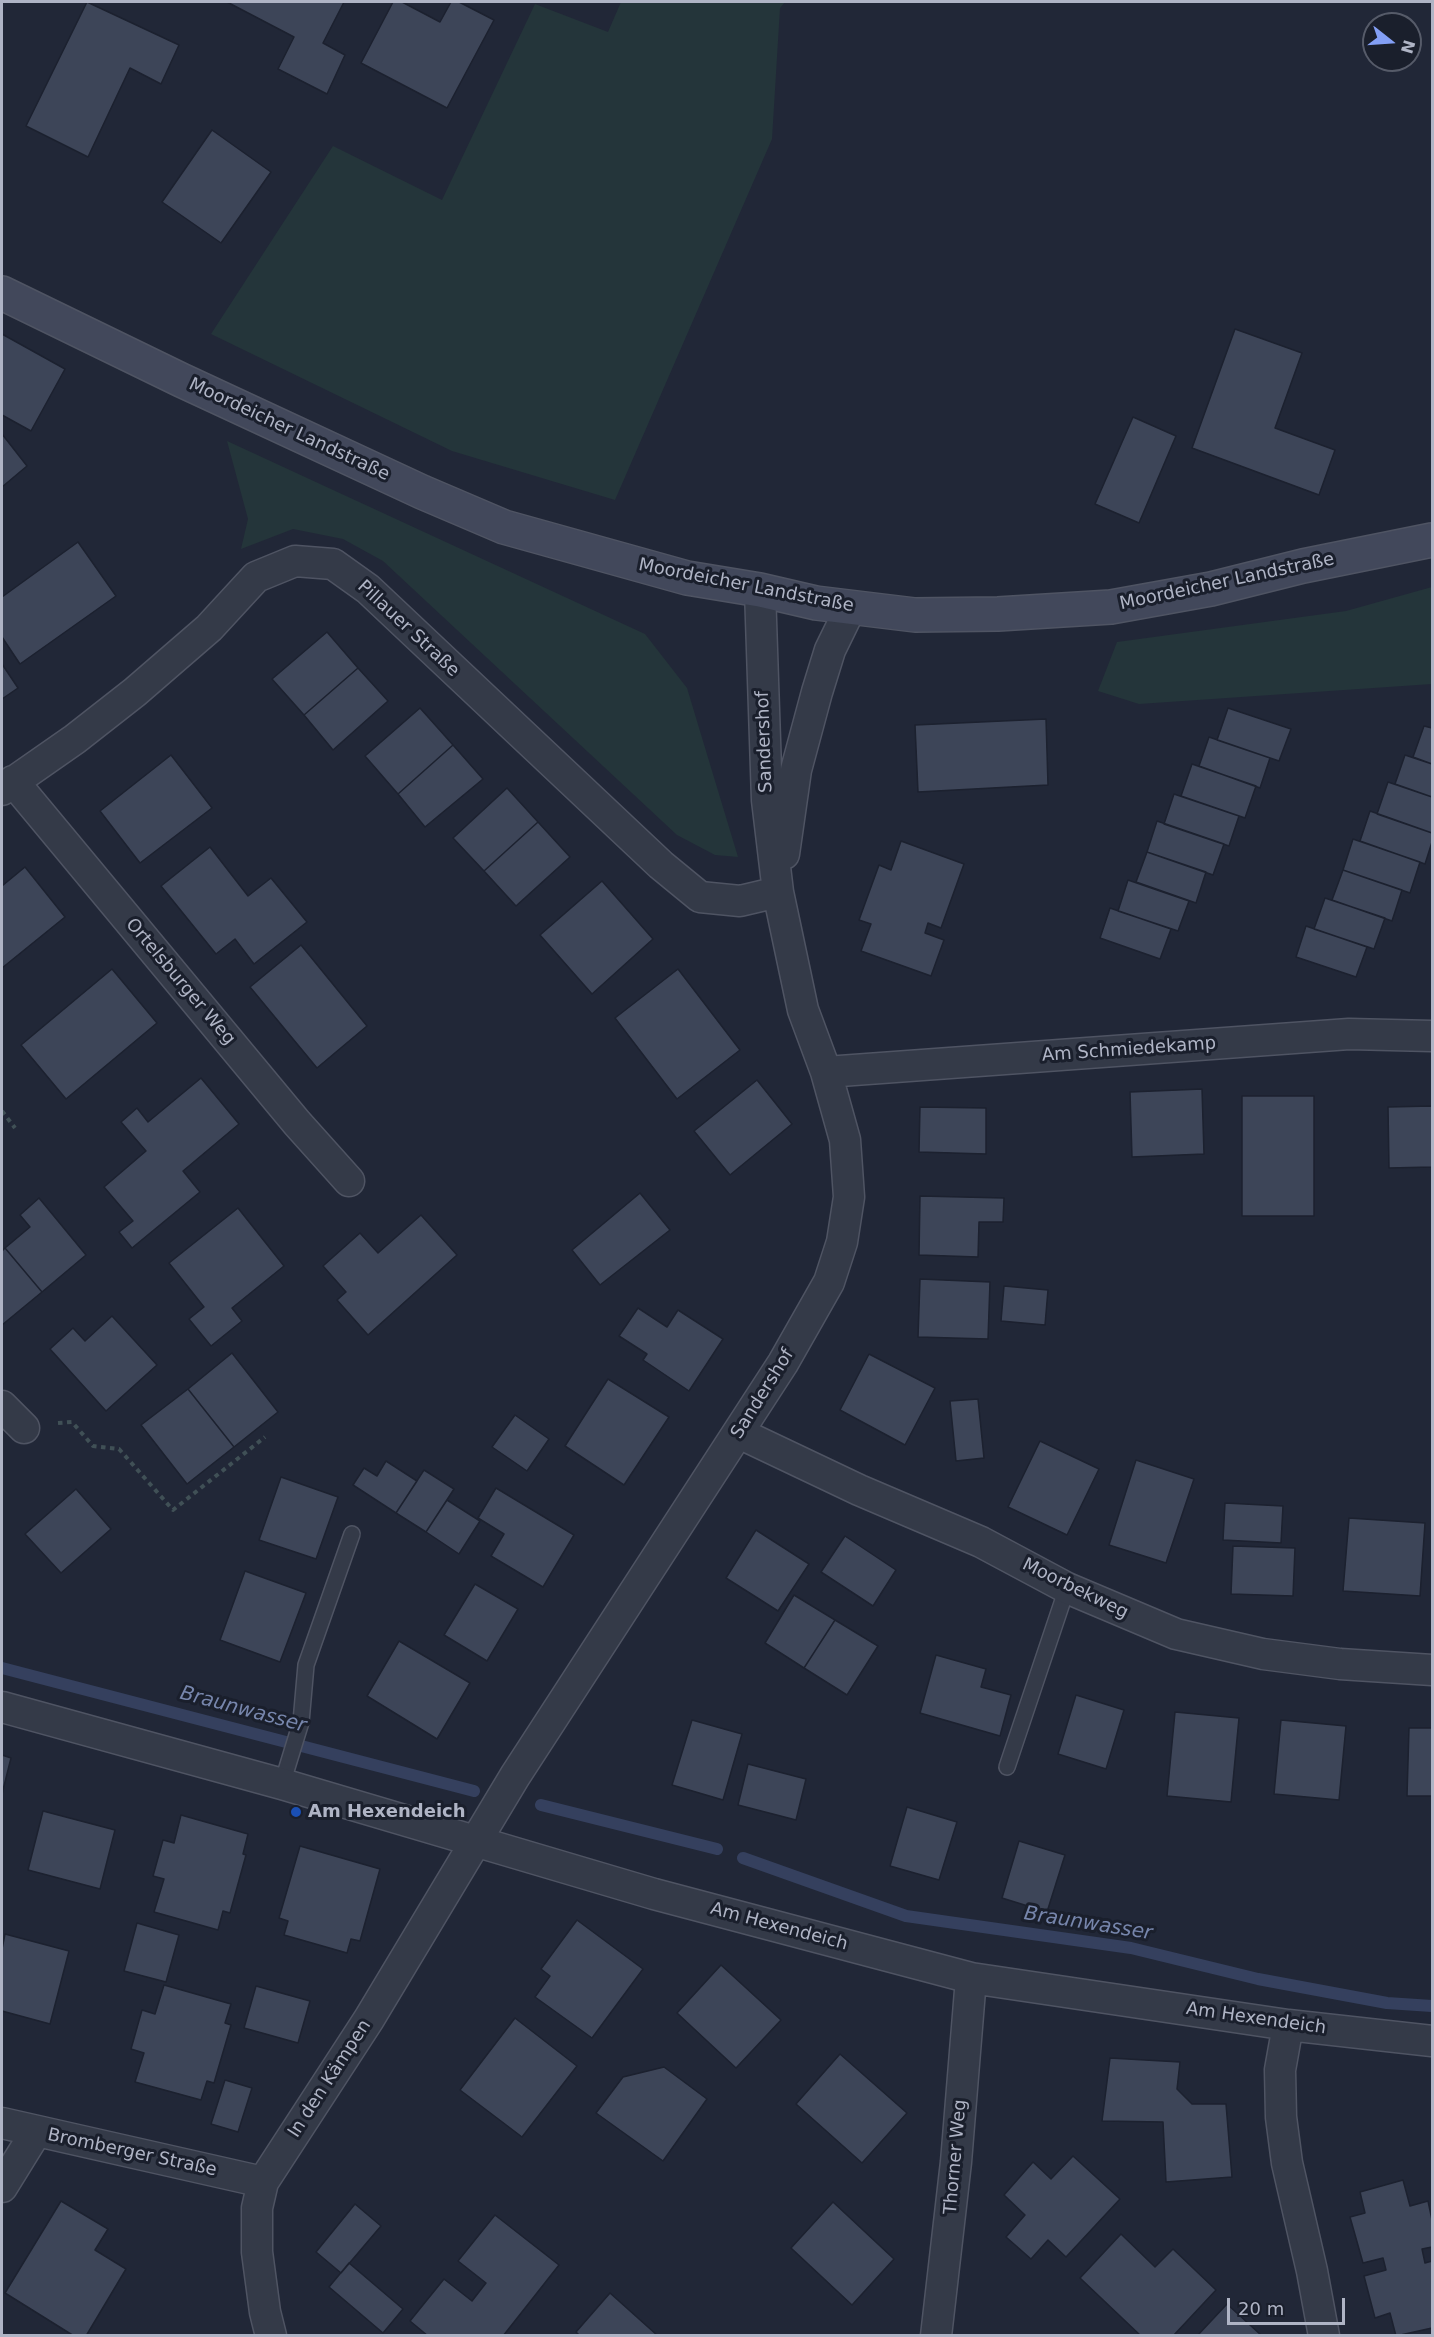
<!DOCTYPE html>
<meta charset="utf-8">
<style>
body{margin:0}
#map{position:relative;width:1434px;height:2337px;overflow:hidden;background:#212737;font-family:"DejaVu Sans",sans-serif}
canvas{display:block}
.frame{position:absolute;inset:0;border:3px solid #afb4c5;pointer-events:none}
.north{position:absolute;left:1362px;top:12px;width:60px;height:60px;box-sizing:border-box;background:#1a1f2c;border:2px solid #565b69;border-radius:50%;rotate:107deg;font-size:16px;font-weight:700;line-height:24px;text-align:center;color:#afb4c5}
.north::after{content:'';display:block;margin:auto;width:21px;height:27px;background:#839ff5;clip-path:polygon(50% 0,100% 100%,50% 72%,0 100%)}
.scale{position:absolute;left:1227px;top:2298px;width:118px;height:27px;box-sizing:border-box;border:3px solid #afb4c5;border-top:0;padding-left:8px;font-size:18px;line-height:21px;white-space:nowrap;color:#afb4c5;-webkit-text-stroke:4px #1a1f2c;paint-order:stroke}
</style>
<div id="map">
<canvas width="1434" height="2337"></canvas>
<div class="frame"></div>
<div class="north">N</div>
<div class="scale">20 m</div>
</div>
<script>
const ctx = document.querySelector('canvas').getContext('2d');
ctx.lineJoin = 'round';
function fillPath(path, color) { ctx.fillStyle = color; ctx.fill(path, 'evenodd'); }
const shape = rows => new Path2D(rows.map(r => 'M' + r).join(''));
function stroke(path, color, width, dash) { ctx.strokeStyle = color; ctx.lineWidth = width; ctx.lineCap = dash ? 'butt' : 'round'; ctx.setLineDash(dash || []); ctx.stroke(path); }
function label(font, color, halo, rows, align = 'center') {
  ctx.font = font + ' "DejaVu Sans",sans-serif'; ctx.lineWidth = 6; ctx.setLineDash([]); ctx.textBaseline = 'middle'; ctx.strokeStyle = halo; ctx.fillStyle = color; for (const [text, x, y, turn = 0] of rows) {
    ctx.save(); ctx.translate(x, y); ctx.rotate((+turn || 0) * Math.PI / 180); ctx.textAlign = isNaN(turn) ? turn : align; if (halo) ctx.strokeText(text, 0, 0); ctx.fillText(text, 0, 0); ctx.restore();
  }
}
fillPath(shape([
 [621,2,785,2,780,8,772,139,615,500,452,451,211,334,333,146,442,200,535,4,608,32],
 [227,441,645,634,687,688,738,857,715,855,677,835,383,561,343,539,293,529,241,549,248,519],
 [1432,587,1432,684,1139,704,1098,691,1117,642,1346,611]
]), '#24353a');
stroke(shape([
 [2,1668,474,1791],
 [541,1805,717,1849],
 [743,1858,906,1916,1131,1948,1258,1979,1387,2003,1432,2006]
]), '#35405e', 12);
const building = shape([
 [87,2,179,45,161,84,130,68,88,157,26,126,87,2],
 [227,2,344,2,323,43,345,55,327,94,278,69,294,37,227,2],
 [393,2,402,2,440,22,451,2,459,2,494,20,447,108,361,63,393,2],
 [212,130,271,172,221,243,162,202,212,130],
 [1235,329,1302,353,1275,428,1335,450,1319,495,1192,448,1235,329],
 [2,334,65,369,31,431,2,415,2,334],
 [1133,417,1176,436,1139,523,1095,504,1133,417],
 [2,434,27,466,2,487,2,434],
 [78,542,116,596,20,664,2,637,2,597,78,542],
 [327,632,358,668,304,715,272,679,327,632],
 [2,664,18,688,2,699,2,664],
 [358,668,388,701,333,750,304,715,358,668],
 [420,708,453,745,398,794,365,756,420,708],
 [1228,708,1291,729,1279,761,1217,740,1228,708],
 [1046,719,1048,785,918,792,915,725,1046,719],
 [1424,726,1432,728,1432,764,1413,757,1424,726],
 [1209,737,1270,758,1260,788,1199,766,1209,737],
 [453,745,483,779,425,827,398,794,453,745],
 [171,755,212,808,140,863,100,811,171,755],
 [1405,755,1432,764,1432,797,1395,784,1405,755],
 [1192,764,1256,786,1245,818,1181,796,1192,764],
 [1388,782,1432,797,1432,833,1377,814,1388,782],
 [507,788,538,822,484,871,453,838,507,788],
 [1174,794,1239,816,1229,846,1164,824,1174,794],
 [1370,811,1432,833,1432,842,1425,864,1360,841,1370,811],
 [1157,821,1224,844,1213,875,1147,852,1157,821],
 [538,822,570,857,516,906,484,871,538,822],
 [1353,839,1420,862,1410,893,1343,870,1353,839],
 [901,841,964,864,941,928,928,923,925,933,944,940,931,976,861,951,871,924,859,920,879,865,891,870,901,841],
 [210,847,248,896,271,878,307,922,254,964,235,939,216,954,161,886,210,847],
 [1147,852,1206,872,1196,903,1136,882,1147,852],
 [25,867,65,917,2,968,2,886,25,867],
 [1343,870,1402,890,1392,921,1332,900,1343,870],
 [1128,880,1189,901,1178,931,1118,911,1128,880],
 [602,881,653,939,592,994,540,935,602,881],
 [1325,898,1385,918,1374,949,1314,929,1325,898],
 [1110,908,1171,929,1160,959,1100,938,1110,908],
 [1306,926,1367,947,1356,977,1296,957,1306,926],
 [301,945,367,1026,317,1068,250,987,301,945],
 [112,969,157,1023,66,1099,21,1045,112,969],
 [678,969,740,1050,677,1099,615,1018,678,969],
 [201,1078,239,1124,183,1171,200,1192,132,1248,119,1232,133,1221,104,1187,146,1151,121,1122,137,1108,148,1122,201,1078],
 [757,1080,792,1124,730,1175,694,1131,757,1080],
 [1202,1089,1204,1154,1132,1157,1130,1092,1202,1089],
 [1242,1096,1314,1096,1314,1216,1242,1216,1242,1096],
 [1432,1106,1432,1167,1389,1168,1388,1107,1432,1106],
 [920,1107,986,1108,986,1154,919,1152,920,1107],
 [640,1193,670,1230,600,1285,572,1250,640,1193],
 [920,1196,1004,1198,1003,1222,979,1222,978,1257,919,1255,920,1196],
 [39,1198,86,1255,42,1292,5,1248,30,1227,20,1215,39,1198],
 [238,1208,284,1266,232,1308,242,1321,211,1346,189,1319,204,1307,169,1263,238,1208],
 [421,1215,457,1255,368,1335,337,1300,346,1292,323,1266,360,1233,378,1253,421,1215],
 [5,1248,42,1292,2,1325,2,1251,5,1248],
 [920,1279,990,1282,988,1339,918,1337,920,1279],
 [1004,1286,1048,1290,1045,1325,1001,1321,1004,1286],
 [638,1308,667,1327,678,1310,723,1339,689,1391,643,1360,647,1354,619,1336,638,1308],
 [112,1316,157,1365,106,1411,50,1349,73,1328,85,1341,112,1316],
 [232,1353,278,1412,234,1447,188,1389,232,1353],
 [869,1354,935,1388,905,1445,840,1410,869,1354],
 [608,1379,669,1417,624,1485,565,1446,608,1379],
 [188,1389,234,1447,187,1484,141,1425,188,1389],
 [978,1399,984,1458,956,1461,950,1401,978,1399],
 [515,1415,549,1439,527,1471,492,1447,515,1415],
 [1040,1441,1099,1469,1067,1535,1008,1507,1040,1441],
 [1136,1460,1194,1479,1166,1563,1109,1545,1136,1460],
 [386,1461,417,1481,396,1513,353,1485,364,1468,377,1476,386,1461],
 [424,1470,454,1489,426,1532,396,1513,424,1470],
 [281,1477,338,1497,316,1559,259,1540,281,1477],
 [496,1488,574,1535,543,1587,491,1556,504,1534,478,1518,496,1488],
 [76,1489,111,1529,61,1573,25,1534,76,1489],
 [447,1500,480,1521,459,1554,426,1532,447,1500],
 [1225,1503,1283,1506,1281,1543,1223,1540,1225,1503],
 [1349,1518,1425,1523,1420,1596,1343,1591,1349,1518],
 [756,1530,809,1564,778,1611,726,1578,756,1530],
 [845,1536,896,1570,873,1606,821,1572,845,1536],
 [1233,1546,1295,1548,1293,1596,1231,1594,1233,1546],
 [245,1571,306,1593,280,1662,220,1640,245,1571],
 [475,1584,518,1609,487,1661,444,1635,475,1584],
 [794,1595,835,1620,804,1668,765,1643,794,1595],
 [835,1620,878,1646,847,1695,804,1668,835,1620],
 [399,1641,470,1683,437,1739,367,1696,399,1641],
 [936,1655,986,1669,981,1687,1011,1695,1000,1736,920,1713,936,1655],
 [1076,1695,1124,1710,1106,1769,1058,1754,1076,1695],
 [1175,1712,1239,1718,1231,1802,1167,1796,1175,1712],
 [692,1720,742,1734,723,1800,672,1785,692,1720],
 [1281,1720,1346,1726,1339,1800,1274,1794,1281,1720],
 [1409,1728,1432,1728,1432,1796,1407,1796,1409,1728],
 [2,1755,11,1758,2,1794,2,1755],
 [748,1764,806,1779,796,1820,738,1805,748,1764],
 [907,1807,957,1822,939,1880,890,1866,907,1807],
 [43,1811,115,1830,100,1889,28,1870,43,1811],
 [181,1815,248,1834,243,1854,246,1855,230,1913,223,1911,218,1930,154,1912,164,1879,153,1876,163,1840,174,1843,181,1815],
 [1019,1841,1065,1855,1047,1912,1002,1898,1019,1841],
 [300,1846,380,1869,360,1941,351,1939,347,1953,284,1935,288,1921,279,1918,300,1846],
 [577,1920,643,1969,592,2038,535,1997,550,1976,541,1969,577,1920],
 [137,1923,179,1935,166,1982,124,1971,137,1923],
 [5,1934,69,1951,50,2024,2,2011,2,1949,5,1934],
 [721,1965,781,2020,736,2068,677,2013,721,1965],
 [164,1985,231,2004,225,2023,231,2025,214,2083,207,2081,201,2100,135,2082,144,2053,131,2049,142,2010,155,2014,164,1985],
 [256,1986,310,2001,298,2043,244,2028,256,1986],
 [515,2018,577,2066,522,2137,460,2090,515,2018],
 [840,2054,907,2113,862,2163,796,2104,840,2054],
 [1110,2058,1180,2062,1177,2089,1192,2104,1226,2104,1232,2177,1166,2182,1163,2122,1102,2121,1110,2058],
 [664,2067,707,2099,663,2161,596,2113,623,2077,664,2067],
 [225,2080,252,2088,238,2132,211,2124,225,2080],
 [1073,2156,1120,2199,1066,2257,1048,2240,1031,2259,1006,2237,1025,2215,1004,2195,1033,2162,1051,2179,1073,2156],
 [1403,2180,1410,2206,1428,2201,1432,2220,1432,2247,1422,2249,1425,2263,1432,2261,1432,2328,1396,2336,1390,2313,1375,2318,1364,2276,1386,2270,1383,2258,1363,2263,1350,2217,1365,2213,1360,2192,1403,2180],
 [61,2201,108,2229,95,2250,126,2269,86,2336,74,2336,5,2293,61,2201],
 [833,2202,894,2259,852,2305,791,2248,833,2202],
 [355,2204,381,2226,341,2273,316,2252,355,2204],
 [495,2215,559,2265,503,2336,428,2336,410,2321,444,2279,472,2301,486,2283,458,2261,495,2215],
 [1121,2234,1155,2267,1173,2249,1216,2290,1173,2336,1141,2336,1080,2278,1121,2234],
 [349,2263,403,2309,383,2333,329,2287,349,2263],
 [610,2293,658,2336,580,2336,576,2332,610,2293],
 [1227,2304,1262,2336,1197,2336,1227,2304]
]);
fillPath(building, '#3d4558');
stroke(building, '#1c212f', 1.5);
const lane = shape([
 [1007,1767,1067,1588],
 [282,1784,301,1722,306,1665,352,1534]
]);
const street = shape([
 [13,781,297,1123,349,1181],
 [2,790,75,739,135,692,209,628,256,577,295,561,333,564,368,589,661,865,700,897,740,901,778,892],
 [784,854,796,770,817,692,830,650,851,607],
 [826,1072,1349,1034,1432,1036],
 [2,1406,24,1428],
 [739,1433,859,1490,981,1542,1067,1588,1176,1634,1263,1654,1340,1664,1432,1670],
 [2,1707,282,1784,654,1894,971,1978,1288,2025,1432,2041],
 [1288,2025,1280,2070,1281,2117,1287,2163,1312,2271,1324,2336],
 [2,2123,263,2182],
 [2,2187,36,2132],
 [271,2336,265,2312,257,2252,257,2208,263,2182,369,2019,515,1776,783,1363,829,1282,842,1242,849,1197,845,1140,826,1072,803,1010,778,892,767,800,760,590],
 [936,2336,956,2162,971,1978]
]);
const secondary = shape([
 [2,293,181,380,422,492,504,527,687,578,760,590,816,603,915,615,998,614,1111,607,1211,589,1303,566,1432,540]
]);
stroke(lane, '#4f5463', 18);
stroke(street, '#4f5463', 33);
stroke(secondary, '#4f5463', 36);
stroke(shape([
 [2,1111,15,1128],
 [58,1423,72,1422,93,1446,119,1449,173,1510,265,1437]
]), '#405056', 4, [4.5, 4.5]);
stroke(lane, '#343a48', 15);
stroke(street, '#343a48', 30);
stroke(secondary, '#42485b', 33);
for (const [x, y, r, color] of [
 [296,1812,6,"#1a4fb4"]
]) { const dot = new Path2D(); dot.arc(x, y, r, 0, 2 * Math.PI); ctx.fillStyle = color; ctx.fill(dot); stroke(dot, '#1a1f2c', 2); }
label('18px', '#afb4c5', '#1a1f2c', [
 ["Moordeicher Landstraße",289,430,25],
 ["Moordeicher Landstraße",1227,582,-12],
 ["Moordeicher Landstraße",746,586,11],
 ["Pillauer Straße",408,629,43],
 ["Sandershof",765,742,-92],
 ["Ortelsburger Weg",180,982,50],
 ["Am Schmiedekamp",1129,1050,-4],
 ["Sandershof",763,1394,-58],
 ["Moorbekweg",1075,1589,26],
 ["Am Hexendeich",779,1927,15],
 ["Am Hexendeich",1256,2019,8],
 ["In den Kämpen",330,2079,-57],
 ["Bromberger Straße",132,2153,12],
 ["Thorner Weg",956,2157,-85]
]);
label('bold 18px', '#afb4c5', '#1a1f2c', [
 ["Am Hexendeich",308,1812]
], 'left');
label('italic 20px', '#7786ac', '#1a1f2c', [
 ["Braunwasser",243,1710,15],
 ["Braunwasser",1088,1924,9]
]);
</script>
